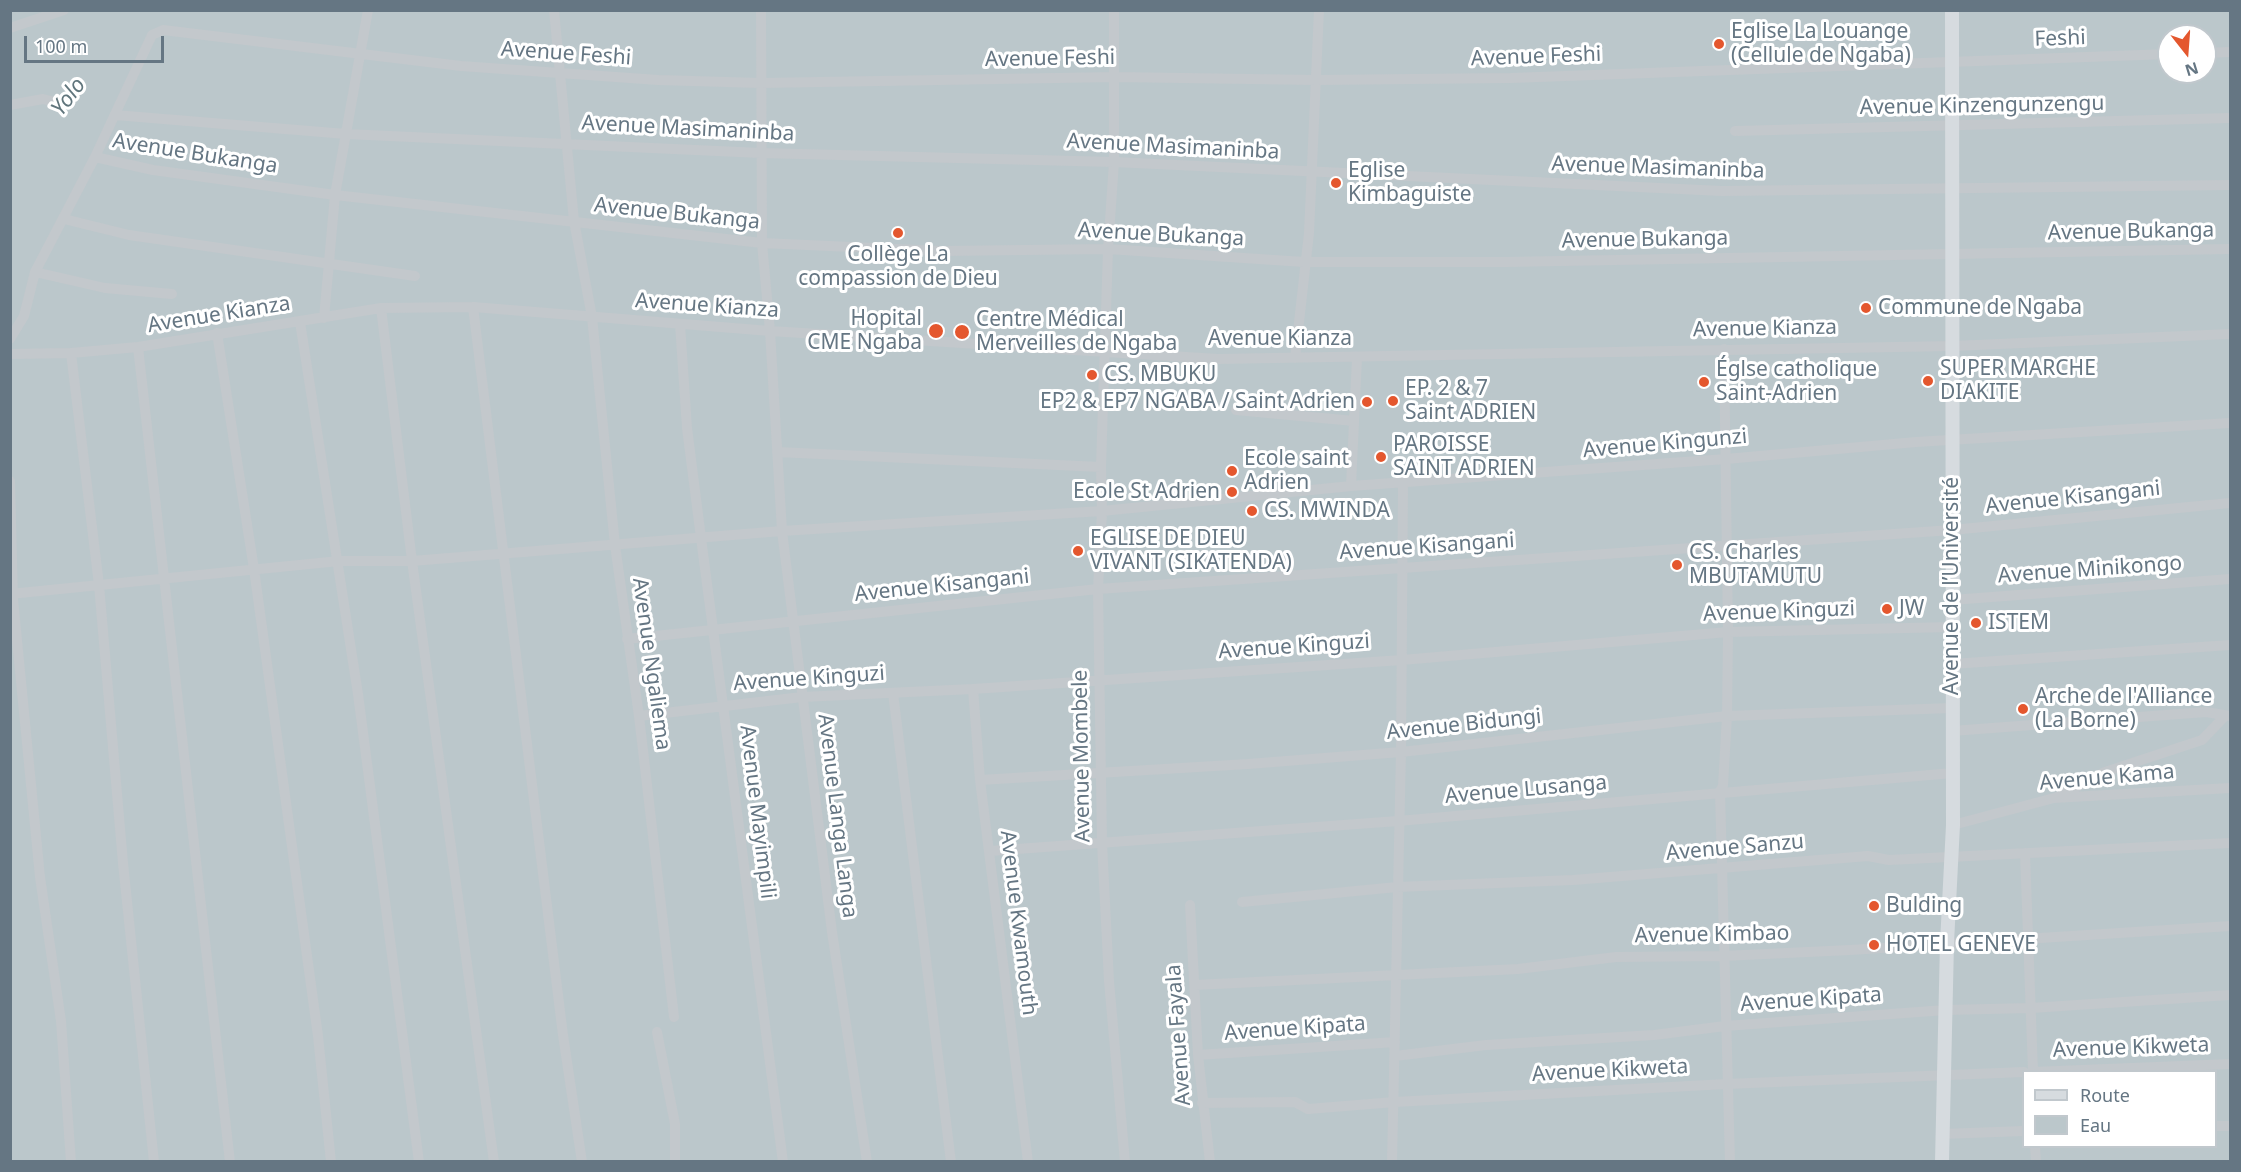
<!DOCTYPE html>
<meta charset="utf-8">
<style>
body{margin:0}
#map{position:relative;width:2241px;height:1172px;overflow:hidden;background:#fafaf8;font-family:"Noto Sans",sans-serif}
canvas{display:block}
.frame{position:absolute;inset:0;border:12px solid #657683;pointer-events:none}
.legend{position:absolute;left:2022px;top:1070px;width:195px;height:78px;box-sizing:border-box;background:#fff;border:2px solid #c1c8cd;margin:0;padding:8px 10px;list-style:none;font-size:18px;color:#657683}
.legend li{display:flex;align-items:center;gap:12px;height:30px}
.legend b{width:30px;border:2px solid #c1c8cd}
.north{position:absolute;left:2157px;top:24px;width:60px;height:60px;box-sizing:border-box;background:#fff;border:2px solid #c1c8cd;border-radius:50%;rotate:163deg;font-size:16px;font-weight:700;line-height:24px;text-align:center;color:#657683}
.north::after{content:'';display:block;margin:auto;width:21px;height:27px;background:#e4572e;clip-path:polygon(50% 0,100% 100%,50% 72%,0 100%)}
.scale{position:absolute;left:24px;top:36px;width:140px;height:27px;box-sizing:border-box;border:3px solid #657683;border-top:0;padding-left:8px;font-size:18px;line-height:21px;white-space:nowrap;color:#657683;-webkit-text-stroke:4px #fff;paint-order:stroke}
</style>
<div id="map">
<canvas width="2241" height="1172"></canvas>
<div class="frame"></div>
<ul class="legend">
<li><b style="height:8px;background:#d6dbdf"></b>Route</li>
<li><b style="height:16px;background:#bbc7cb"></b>Eau</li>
</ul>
<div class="north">N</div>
<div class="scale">100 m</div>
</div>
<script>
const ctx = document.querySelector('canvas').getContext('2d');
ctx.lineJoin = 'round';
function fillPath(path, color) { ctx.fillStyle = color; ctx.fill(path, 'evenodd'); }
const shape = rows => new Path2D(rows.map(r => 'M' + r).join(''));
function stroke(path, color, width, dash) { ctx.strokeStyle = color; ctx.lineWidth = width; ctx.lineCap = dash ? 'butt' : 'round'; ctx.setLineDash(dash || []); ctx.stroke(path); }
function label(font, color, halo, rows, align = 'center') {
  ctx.font = font + ' "Noto Sans",sans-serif'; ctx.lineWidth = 6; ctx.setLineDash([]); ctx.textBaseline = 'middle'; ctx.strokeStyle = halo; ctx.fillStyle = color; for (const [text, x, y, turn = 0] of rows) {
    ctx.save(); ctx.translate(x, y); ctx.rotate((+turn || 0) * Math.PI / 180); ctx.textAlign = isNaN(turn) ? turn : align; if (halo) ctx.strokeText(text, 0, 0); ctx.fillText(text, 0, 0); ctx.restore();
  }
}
fillPath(shape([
 [11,11,2230,11,2230,1161,11,1161],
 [2169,36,2205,36,2205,72,2169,72],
 [2024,1072,2216,1072,2216,1146,2024,1146]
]), '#bbc7cb');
stroke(shape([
 [554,10,574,221,592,317,615,545,639,716,674,1017],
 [761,10,762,243,770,331,782,531,832,932,867,1162],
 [1114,10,1114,162,1108,249,1101,467,1102,511,1098,589,1102,843,1109,981,1125,1162],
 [10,28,64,10],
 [2205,53,2230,52],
 [10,105,43,99,63,104],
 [115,115,346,134,761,153,1114,162,1722,191,2230,185],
 [1735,131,2230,118],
 [95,157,153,170,335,195,762,243,941,251,1108,249,1304,262,1505,262,2230,249],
 [64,219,129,235,415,276],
 [35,272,105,288,172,294],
 [473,307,563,1035,582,1162],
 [381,308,412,561,494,1162],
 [324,318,335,195,368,10],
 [300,322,358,694,419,1162],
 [680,324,687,428,701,538,783,1162],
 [217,333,254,569,318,1036,331,1162],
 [10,339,24,316,35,272,95,157,152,35,163,30,461,66,658,80,761,83,1116,77,1316,80,1511,78,2169,54],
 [138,347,230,1162],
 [1724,349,1728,632,1727,716,1723,786,1720,791,1730,1162],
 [71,353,99,585,123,863,154,1162],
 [10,354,71,353,138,347,381,308,473,307,770,331,1218,359,1953,346,2230,334],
 [1295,358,1309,233,1319,10],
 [1236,410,1354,421],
 [777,452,1101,467],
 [10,481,13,599,40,877,61,1021,71,1162],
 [1351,486,1357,358],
 [10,594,339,561,412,561,782,531,1102,511,1351,486,1726,459,1916,442,2230,423],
 [1952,600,2230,579],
 [627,639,1098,589,1952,530,2230,503],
 [1952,664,2230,645],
 [973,689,980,780,1028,1162],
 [893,693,951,1162],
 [639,716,802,697,973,689,1402,660,1728,632,1952,627],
 [1952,731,2206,712,2230,716],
 [980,780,1248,764,1401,752,1727,716,1952,708],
 [2057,797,2105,772,2202,740,2224,717],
 [1953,825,2054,798,2230,788],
 [990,851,1398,821,1953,773],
 [2025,853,2033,1072,2230,1064],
 [1242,902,1397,887,1573,880,1868,856,1889,860,2230,843],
 [1190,905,1198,1055,1210,1162],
 [1195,985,1518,969,1616,957,1723,956,1850,950,2230,926],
 [657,1032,675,1124,675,1162],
 [1198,1055,1395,1042],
 [1395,1056,1486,1045,1654,1035,1725,1026,1946,1010,2031,1008,2230,995],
 [1202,1103,1295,1102,1308,1109,1395,1102,1726,1084,2024,1072],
 [2216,1126,2230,1126],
 [1942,1134,2024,1131],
 [2035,1146,2036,1162],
 [1392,1162,1401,752,1403,484]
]), '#c3c8cc', 10);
stroke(shape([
 [1942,1162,1947,943,1953,825,1952,10]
]), '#d6dbdf', 14);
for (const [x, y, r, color] of [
 [1719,44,6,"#e4572e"],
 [1336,183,6,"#e4572e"],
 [898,233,6,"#e4572e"],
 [1866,308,6,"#e4572e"],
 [936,331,8,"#e4572e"],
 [962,332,8,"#e4572e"],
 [1092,375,6,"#e4572e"],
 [1928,381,6,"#e4572e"],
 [1704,382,6,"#e4572e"],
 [1393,401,6,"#e4572e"],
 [1367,402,6,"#e4572e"],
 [1381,457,6,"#e4572e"],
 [1232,471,6,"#e4572e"],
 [1232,492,6,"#e4572e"],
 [1252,511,6,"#e4572e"],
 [1078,551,6,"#e4572e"],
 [1677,565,6,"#e4572e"],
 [1887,609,6,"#e4572e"],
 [1976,623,6,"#e4572e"],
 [2023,709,6,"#e4572e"],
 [1874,906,6,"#e4572e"],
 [1874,945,6,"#e4572e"]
]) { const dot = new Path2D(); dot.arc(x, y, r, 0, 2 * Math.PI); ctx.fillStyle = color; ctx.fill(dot); stroke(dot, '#fff', 2); }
label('21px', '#657683', '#fff', [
 ["Eglise La Louange",1731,32],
 ["(Cellule de Ngaba)",1731,56],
 ["Eglise",1348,171],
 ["Kimbaguiste",1348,195],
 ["Collège La",898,255,"center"],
 ["compassion de Dieu",898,279,"center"],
 ["Commune de Ngaba",1878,308],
 ["Hopital",922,319,"right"],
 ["CME Ngaba",922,343,"right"],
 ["Centre Médical",976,320],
 ["Merveilles de Ngaba",976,344],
 ["SUPER MARCHE",1940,369],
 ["DIAKITE",1940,393],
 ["Églse catholique",1716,370],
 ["Saint-Adrien",1716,394],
 ["CS. MBUKU",1104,375],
 ["EP. 2 & 7",1405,389],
 ["Saint ADRIEN",1405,413],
 ["EP2 & EP7 NGABA / Saint Adrien",1355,402,"right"],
 ["PAROISSE",1393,445],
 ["SAINT ADRIEN",1393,469],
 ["Ecole saint",1244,459],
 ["Adrien",1244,483],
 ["Ecole St Adrien",1220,492,"right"],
 ["CS. MWINDA",1264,511],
 ["EGLISE DE DIEU",1090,539],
 ["VIVANT (SIKATENDA)",1090,563],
 ["CS. Charles",1689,553],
 ["MBUTAMUTU",1689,577],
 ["JW",1899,609],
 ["ISTEM",1988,623],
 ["Arche de l'Alliance",2035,697],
 ["(La Borne)",2035,721],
 ["Bulding",1886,906],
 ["HOTEL GENEVE",1886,945]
], 'left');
label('21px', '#657683', '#fff', [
 ["Feshi",2060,39,-2],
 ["Avenue Feshi",566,54,4],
 ["Avenue Feshi",1536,57,-2],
 ["Avenue Feshi",1050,59,-1],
 ["Avenue Kinzengunzengu",1982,106,-1],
 ["Avenue Masimaninba",688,129,3],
 ["Avenue Masimaninba",1173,147,3],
 ["Avenue Bukanga",195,154,9],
 ["Avenue Masimaninba",1658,168,2],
 ["Avenue Bukanga",677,214,6],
 ["Avenue Bukanga",2131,232,-1],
 ["Avenue Bukanga",1161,235,3],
 ["Avenue Bukanga",1645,240,-1],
 ["Avenue Kianza",707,306,4],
 ["Avenue Kianza",219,315,-9],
 ["Avenue Kianza",1765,329,-1],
 ["Avenue Kianza",1280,339],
 ["Avenue Kingunzi",1665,444,-5],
 ["Avenue Kisangani",2073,498,-6],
 ["Avenue Kisangani",1427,547,-4],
 ["Avenue Minikongo",2090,570,-4],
 ["Avenue Kisangani",942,586,-6],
 ["Avenue de l’Université",1952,586,-90],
 ["Avenue Kinguzi",1779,612,-2],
 ["Avenue Kinguzi",1294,647,-4],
 ["Avenue Ngaliema",651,664,82],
 ["Avenue Kinguzi",809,679,-4],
 ["Avenue Bidungi",1464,725,-6],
 ["Avenue Mombele",1082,756,-91],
 ["Avenue Kama",2107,778,-5],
 ["Avenue Lusanga",1526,790,-5],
 ["Avenue Mayimpili",757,812,83],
 ["Avenue Langa Langa",837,816,83],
 ["Avenue Sanzu",1735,848,-5],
 ["Avenue Kwamouth",1018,923,83],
 ["Avenue Kimbao",1712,935,-1],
 ["Avenue Kipata",1811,1000,-4],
 ["Avenue Kipata",1295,1029,-4],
 ["Avenue Fayala",1179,1035,-94],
 ["Avenue Kikweta",2131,1048,-2],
 ["Avenue Kikweta",1610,1071,-3]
]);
label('italic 22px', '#60757c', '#fff', [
 ["Yolo",69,97,-53]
]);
</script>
